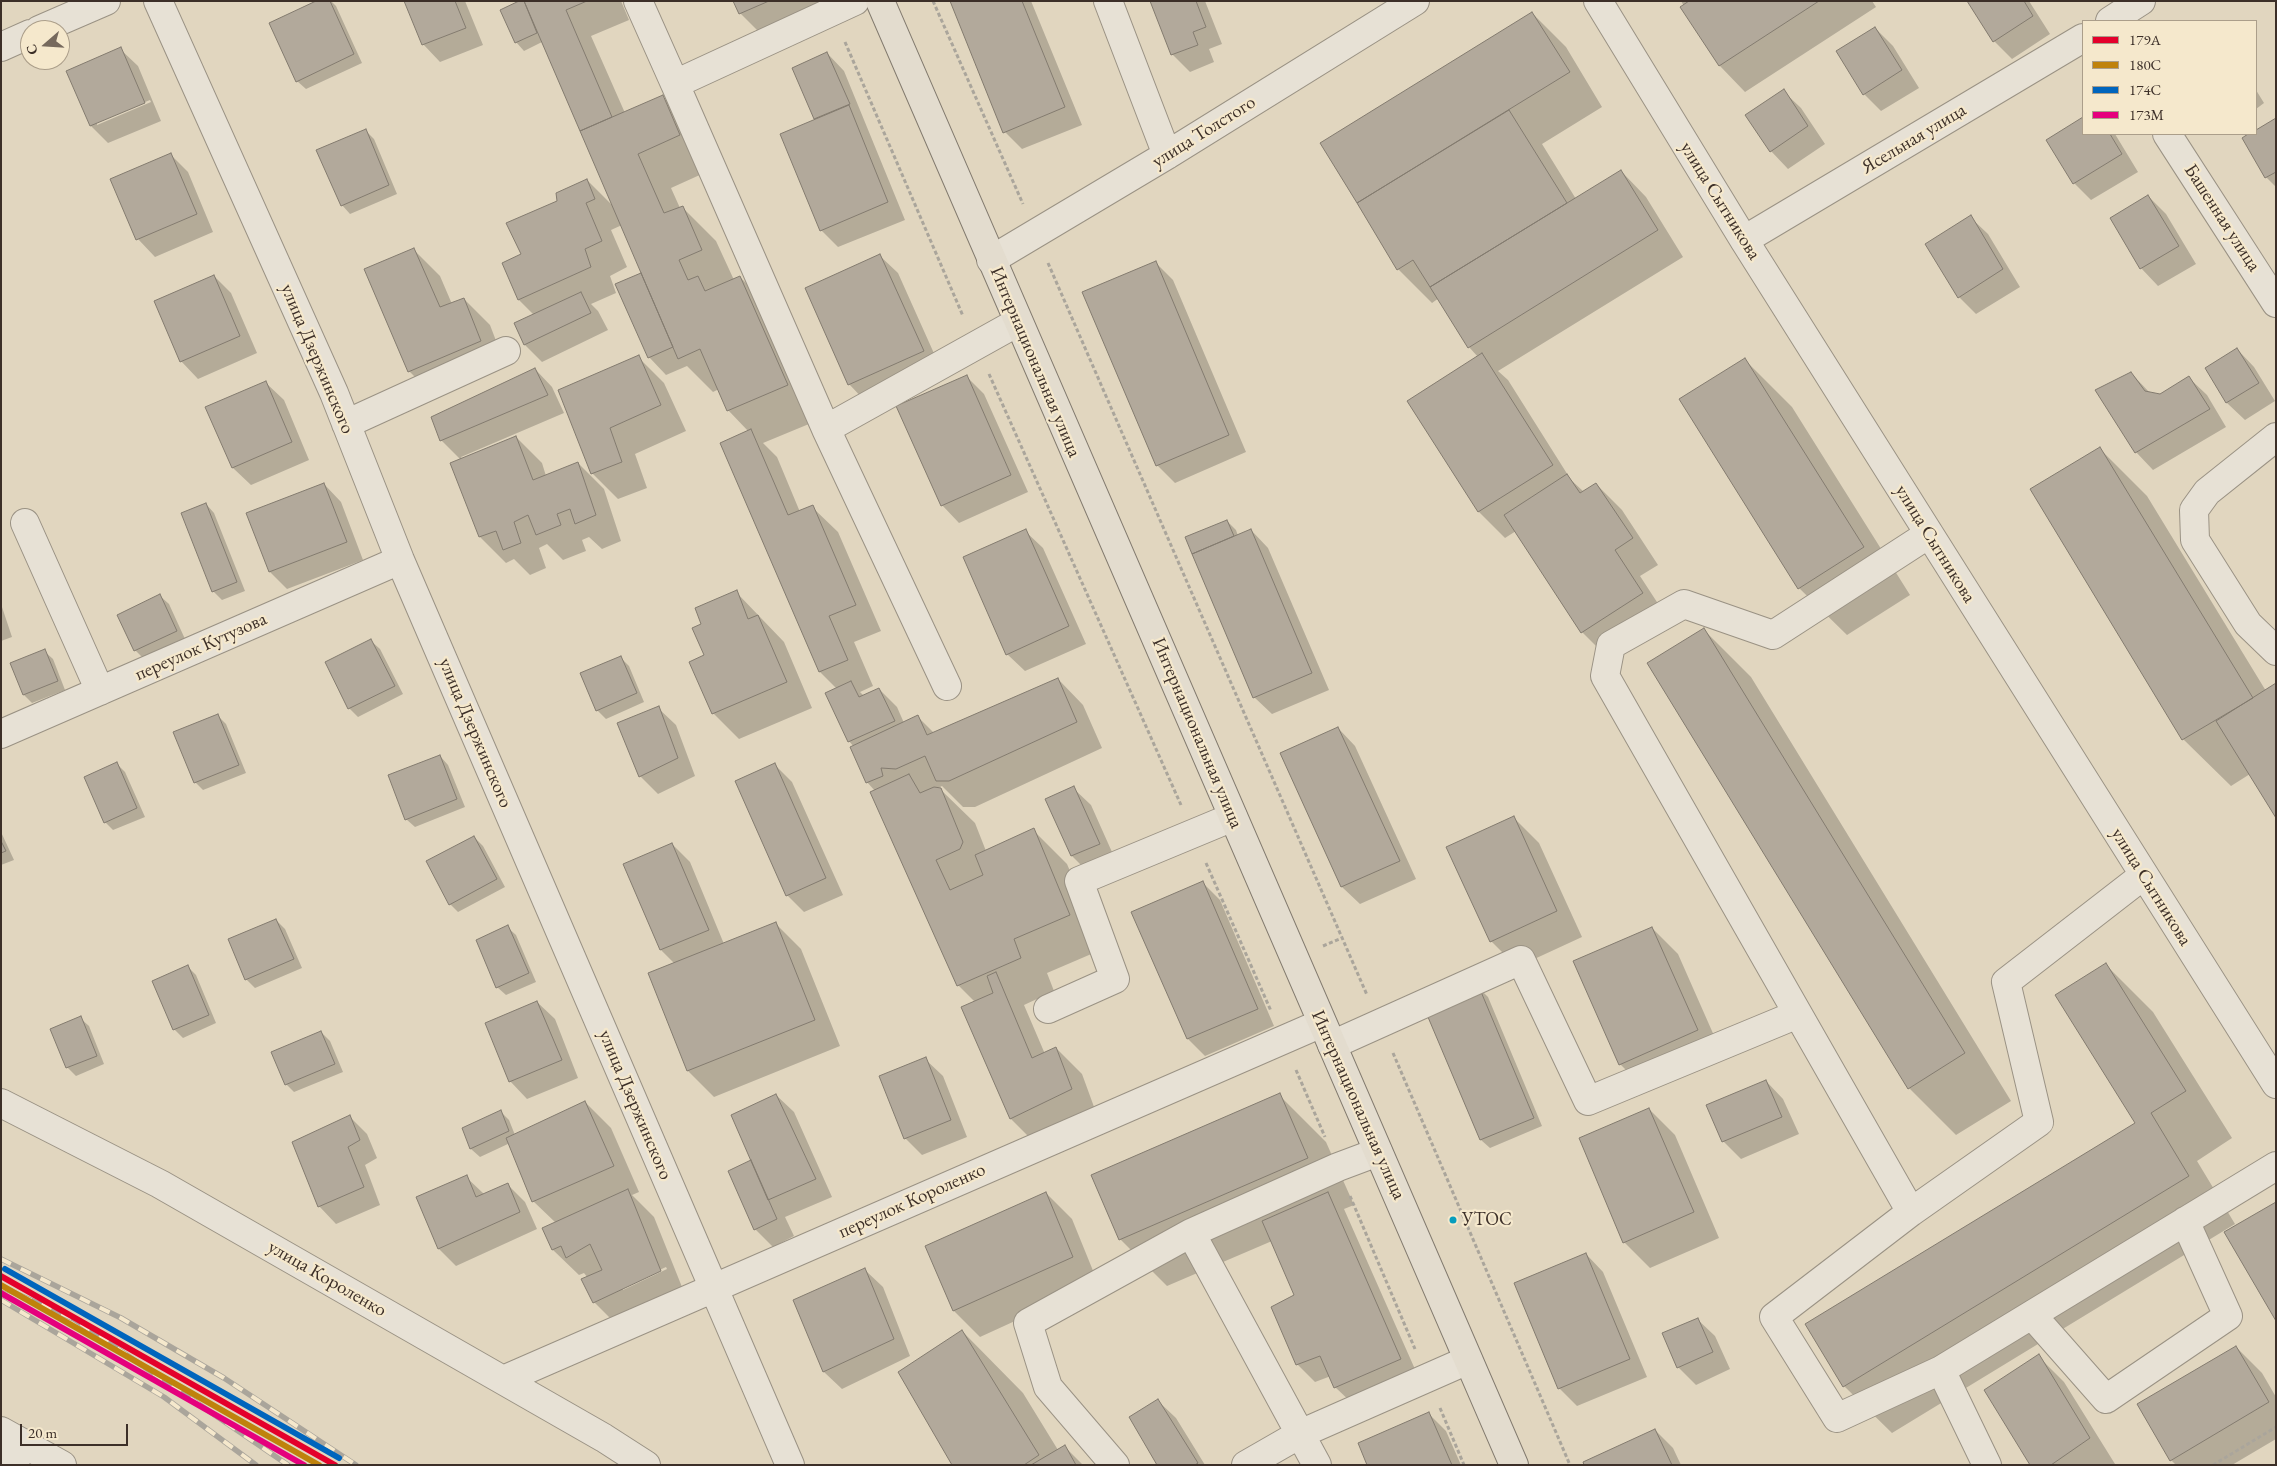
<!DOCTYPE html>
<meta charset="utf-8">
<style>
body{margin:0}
#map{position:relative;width:2277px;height:1466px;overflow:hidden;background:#e1d6bf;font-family:"EB Garamond",serif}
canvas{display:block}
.frame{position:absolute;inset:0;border:2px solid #3c2f28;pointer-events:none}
.legend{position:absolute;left:2082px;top:20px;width:175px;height:115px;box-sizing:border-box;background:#f5e8cc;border:1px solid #ab9e8a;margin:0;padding:6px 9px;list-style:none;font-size:15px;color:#3c2f28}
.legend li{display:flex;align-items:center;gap:10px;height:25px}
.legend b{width:25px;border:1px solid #ab9e8a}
.north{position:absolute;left:20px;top:20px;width:50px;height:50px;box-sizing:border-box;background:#f5e8cc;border:1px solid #ab9e8a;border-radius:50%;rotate:251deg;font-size:14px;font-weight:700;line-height:20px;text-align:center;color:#3c2f28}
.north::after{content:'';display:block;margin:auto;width:18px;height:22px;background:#76695d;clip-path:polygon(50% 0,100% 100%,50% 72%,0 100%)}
.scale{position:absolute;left:20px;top:1424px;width:108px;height:22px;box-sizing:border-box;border:2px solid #3c2f28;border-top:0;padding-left:6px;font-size:15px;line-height:18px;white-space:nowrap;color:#3c2f28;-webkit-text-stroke:4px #f5e8cc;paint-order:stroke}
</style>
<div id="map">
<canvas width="2277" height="1466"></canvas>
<div class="frame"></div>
<ul class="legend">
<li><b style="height:6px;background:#e4002b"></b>179А</li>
<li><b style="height:6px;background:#bf820c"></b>180С</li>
<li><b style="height:6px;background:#0065bd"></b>174С</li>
<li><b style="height:6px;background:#e5007d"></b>173М</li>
</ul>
<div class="north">С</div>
<div class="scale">20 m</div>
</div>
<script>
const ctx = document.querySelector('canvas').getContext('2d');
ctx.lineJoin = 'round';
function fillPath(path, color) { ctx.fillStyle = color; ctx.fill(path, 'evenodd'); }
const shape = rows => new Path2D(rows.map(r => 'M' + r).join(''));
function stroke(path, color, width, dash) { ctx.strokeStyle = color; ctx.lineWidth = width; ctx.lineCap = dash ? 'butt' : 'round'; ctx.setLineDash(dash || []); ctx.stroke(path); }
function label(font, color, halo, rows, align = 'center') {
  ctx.font = font + ' "EB Garamond",serif'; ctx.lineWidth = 4.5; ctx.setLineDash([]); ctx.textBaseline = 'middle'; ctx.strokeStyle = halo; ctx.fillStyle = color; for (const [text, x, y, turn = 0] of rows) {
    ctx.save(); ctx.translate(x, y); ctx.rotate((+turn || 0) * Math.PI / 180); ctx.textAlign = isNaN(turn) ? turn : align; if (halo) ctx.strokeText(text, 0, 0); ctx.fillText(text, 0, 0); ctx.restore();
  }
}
fillPath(shape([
 [319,1,331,1,336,6,362,63,306,89,297,81],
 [405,1,465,1,483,45,440,62,423,44],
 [522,1,621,1,629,20,591,36,625,113,663,97,696,130,713,169,671,188,680,208,682,207,716,241,734,280,740,277,774,311,821,419,763,443,777,457,800,512,812,507,838,532,881,631,854,642,873,686,860,692,864,696,879,689,897,707,904,723,918,717,934,733,1058,679,1083,705,1102,748,975,807,963,807,942,786,936,789,940,789,975,823,986,851,1033,830,1067,864,1103,949,1047,973,1054,991,1024,1005,1045,1054,1056,1048,1082,1074,1097,1115,1037,1145,1011,1119,963,1008,975,1002,958,985,875,791,867,782,854,747,849,741,837,689,820,672,722,443,749,432,728,410,719,389,713,392,687,366,666,375,649,357,617,285,643,274,622,225,611,230,627,267,610,276,616,293,591,304,598,311,608,330,542,362,525,345,534,315,519,300,523,254,559,202,587,180,614,207,542,42,524,51,516,42],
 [735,1,824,1,774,47,740,13],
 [951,1,1031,1,1082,125,1022,149,1005,132],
 [1152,1,1205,1,1222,44,1209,49,1214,62,1190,72,1172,54],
 [1681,1,1872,1,1876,7,1745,92,1720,66],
 [1969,1,2029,1,2050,34,2012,59,1994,41],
 [1532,13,1566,47,1602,107,1542,144,1576,199,1621,171,1646,197,1683,257,1498,371,1508,380,1571,480,1584,492,1596,484,1622,510,1658,565,1640,576,1668,619,1608,658,1582,632,1516,531,1505,538,1479,512,1409,401,1478,357,1469,347,1439,298,1432,303,1398,269,1321,143],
 [1875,28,1893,46,1919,88,1881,111,1864,94],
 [120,49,138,66,161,121,108,143,91,126,67,71],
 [150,100,151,102,97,125,97,122],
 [827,53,844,71,905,220,838,247,821,230,816,120,793,68],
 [2256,90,2264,103,2256,109],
 [1783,91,1801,108,1825,144,1788,169,1771,151,1747,115],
 [2083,119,2083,134,2115,134,2138,172,2091,200,2074,183,2048,140],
 [2276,119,2276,187,2266,177,2244,138,2256,134,2256,131],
 [365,130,374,139,397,194,350,214,342,205],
 [170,154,188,172,213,232,155,257,138,239],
 [2148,196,2166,214,2196,264,2158,286,2141,268],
 [1970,217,1988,234,2020,287,1976,314,1959,297],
 [414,250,440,276,452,304,464,299,490,325,506,367,435,397,409,371],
 [880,256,898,273,941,369,866,402,849,384],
 [1155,262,1173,280,1246,452,1175,483,1157,465],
 [214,276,231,293,257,353,198,379,181,361],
 [2237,349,2254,367,2275,401,2245,420,2227,403,2206,368],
 [638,357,664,383,686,431,635,454,647,488,618,499,592,473,560,390],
 [1745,360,1792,407,1910,595,1847,635,1799,588],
 [535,369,552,387,564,413,461,457,462,459,516,437,542,463,546,476,578,463,604,489,621,541,602,549,589,537,582,540,586,551,563,560,547,544,539,548,546,568,530,575,514,559,506,563,480,537,461,460,441,440,433,417],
 [2131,373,2150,393,2161,395,2189,378,2207,395,2226,427,2153,470,2136,452],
 [966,376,984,394,1028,492,959,523,942,505],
 [266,383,284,400,309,460,251,485,233,468,207,408],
 [2100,449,2147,496,2266,691,2250,774,2231,786,2183,739],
 [324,484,341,502,363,560,287,589,270,572],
 [206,504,214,513,245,591,222,600,213,591],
 [1227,521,1236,530,1238,536,1251,530,1268,548,1329,690,1272,714,1254,697,1194,553],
 [1025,531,1043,548,1086,644,1025,671,1007,654],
 [736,592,784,642,812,708,739,739,713,713,703,625],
 [160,596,169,604,185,639,143,658,135,650],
 [1,604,12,637,1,641],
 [1704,630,1751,677,2011,1101,1956,1135,1909,1088],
 [371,641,380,649,403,694,358,717,349,708],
 [44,651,53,659,65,690,32,703,24,695],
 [620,657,629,666,644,702,606,719,597,710],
 [658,708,676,725,695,776,658,794,640,776],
 [218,716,226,724,246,773,203,790,195,782],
 [1338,728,1355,746,1416,879,1360,904,1342,887,1282,754],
 [440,756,448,765,465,807,415,827,406,819],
 [117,764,125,772,145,817,113,830,105,822],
 [775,765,792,782,843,895,804,912,787,895],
 [1073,788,1091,805,1116,861,1089,873,1072,856,1047,799],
 [1513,817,1539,843,1582,937,1517,967,1491,941],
 [1,832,14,860,1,865],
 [474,837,483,846,505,887,458,912,450,904],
 [672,844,690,862,724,944,775,923,801,949,840,1046,714,1097,688,1071,650,974,675,964,661,950,625,865],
 [1202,882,1220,900,1274,1026,1205,1056,1188,1039,1133,912],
 [276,920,285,929,302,968,255,988,246,979,230,940],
 [507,927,516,935,536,982,506,995,497,987],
 [1652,928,1678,954,1723,1056,1646,1090,1620,1064],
 [2106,965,2153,1012,2232,1138,2197,1161,2235,1224,1892,1433,1844,1386,2137,1123],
 [188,967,196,975,216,1023,183,1038,174,1029],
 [1479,988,1488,997,1542,1126,1490,1148,1481,1140,1427,1010],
 [537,1002,555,1019,578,1078,527,1099,510,1081],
 [80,1018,89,1026,104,1064,76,1076,67,1067],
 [321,1032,330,1041,343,1072,294,1092,286,1084],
 [925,1059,943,1076,967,1137,922,1155,905,1138],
 [1766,1081,1783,1099,1799,1134,1741,1159,1723,1141],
 [776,1095,794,1112,832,1197,785,1217,794,1236,773,1247,755,1229,730,1172,752,1160],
 [1279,1095,1326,1142,1354,1205,1344,1209,1418,1376,1353,1404,1335,1387,1331,1376,1315,1382,1297,1364,1295,1295,1272,1241,1167,1286,1120,1239],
 [585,1102,611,1128,639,1192,632,1195,654,1217,686,1297,620,1328,594,1302,588,1278,584,1273,579,1275,553,1250,543,1229,556,1223,533,1201,510,1143,480,1157,471,1149,463,1128,501,1112,509,1120,515,1135],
 [666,1267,667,1269,623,1290,623,1287],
 [1649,1109,1675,1135,1719,1238,1650,1268,1624,1242],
 [350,1117,367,1134,377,1158,365,1165,380,1205,336,1224,319,1206],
 [466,1177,484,1194,508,1185,525,1202,537,1229,456,1266,439,1249],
 [1046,1193,1072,1219,1098,1283,980,1337,954,1311,927,1246],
 [1586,1254,1603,1272,1647,1377,1577,1406,1559,1388],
 [865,1270,883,1287,910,1356,842,1389,824,1372,795,1301],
 [1697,1319,1715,1336,1730,1369,1696,1385,1678,1367,1664,1334],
 [962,1331,1023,1393,1058,1450,1064,1446,1083,1465,953,1465],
 [2236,1347,2262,1373,2276,1397,2276,1439,2232,1465,2176,1465,2171,1460],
 [2038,1356,2064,1382,2115,1464,2031,1465],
 [1158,1401,1176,1418,1205,1465,1159,1465],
 [1429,1414,1446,1431,1461,1465,1369,1465],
 [1655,1430,1673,1448,1681,1465,1585,1465]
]), '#0003');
const building = shape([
 [316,1,330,1,354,54,296,82,269,23,316,1],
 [404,1,455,1,466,28,422,45,404,1],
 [519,1,524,1,537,33,515,43,500,10,519,1],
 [524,1,587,1,566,10,612,117,580,131,524,1],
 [733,1,769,1,739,14,733,1],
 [950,1,1022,1,1065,107,1003,133,950,1],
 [1150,1,1196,1,1206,27,1193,32,1198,45,1171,55,1150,1],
 [1689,1,1819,1,1719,66,1680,7,1689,1],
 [1967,1,2024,1,2033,16,1993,42,1967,1],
 [1532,12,1570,72,1357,203,1320,143,1532,12],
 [1875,27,1902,70,1863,95,1836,51,1875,27],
 [121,47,145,103,90,126,66,71,121,47],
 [827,52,850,104,814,119,792,68,827,52],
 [1784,89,1808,126,1770,152,1745,115,1784,89],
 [663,95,680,135,638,154,664,213,683,206,702,250,679,260,688,280,698,276,705,291,740,276,788,385,727,411,700,349,678,359,580,131,663,95],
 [849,105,888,202,820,231,780,134,849,105],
 [1509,110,1567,203,1430,287,1413,260,1397,270,1357,203,1509,110],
 [2083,117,2083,134,2110,134,2122,154,2073,184,2046,140,2083,117],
 [2276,118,2276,172,2265,178,2242,138,2248,134,2256,134,2256,130,2276,118],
 [366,129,389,185,341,206,316,150,366,129],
 [171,153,197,214,136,240,110,179,171,153],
 [1621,170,1658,230,1468,348,1430,287,1621,170],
 [587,179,595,199,586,203,602,241,585,249,591,267,518,300,502,263,521,254,506,223,557,201,556,193,587,179],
 [2148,195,2179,246,2140,269,2110,218,2148,195],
 [1971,215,2003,269,1958,298,1925,244,1971,215],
 [414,248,440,307,464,298,481,341,408,372,364,269,414,248],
 [880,254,924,351,848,385,805,288,880,254],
 [1156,261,1229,435,1156,466,1082,292,1156,261],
 [641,273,673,347,648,358,615,284,641,273],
 [214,275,240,336,180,362,154,301,214,275],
 [581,292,591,313,524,345,514,323,581,292],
 [2237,348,2259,383,2226,403,2205,368,2237,348],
 [1482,353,1553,465,1478,512,1407,401,1482,353],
 [639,355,661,405,610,428,622,462,591,474,558,390,639,355],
 [1745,358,1864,547,1798,589,1679,399,1745,358],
 [535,368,548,395,440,441,431,417,535,368],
 [2131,372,2145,391,2160,394,2189,376,2210,409,2135,453,2095,390,2131,372],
 [967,375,1011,475,941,506,896,406,967,375],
 [266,381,292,442,232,468,205,407,266,381],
 [751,429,788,515,813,505,856,605,829,616,848,660,819,672,720,443,751,429],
 [516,436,533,480,578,462,596,515,575,524,570,509,557,514,561,525,536,535,528,515,514,522,521,543,503,550,496,531,479,537,450,463,516,436],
 [2100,447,2253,698,2182,740,2030,489,2100,447],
 [1567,474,1580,493,1596,483,1633,538,1615,550,1643,593,1581,633,1504,515,1567,474],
 [324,483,347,542,269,572,246,513,324,483],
 [206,503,237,582,212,592,181,513,206,503],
 [1227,520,1234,536,1192,554,1185,537,1227,520],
 [1026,529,1069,626,1006,655,963,557,1026,529],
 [1251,529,1312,673,1253,698,1192,554,1251,529],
 [737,590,748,619,758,615,787,682,712,714,689,662,704,655,692,628,701,624,695,608,737,590],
 [160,594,177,631,134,651,117,615,160,594],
 [1704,628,1965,1053,1908,1089,1647,663,1704,628],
 [371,639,395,686,348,709,325,662,371,639],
 [45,649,58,681,23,695,10,663,45,649],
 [621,656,637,693,596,711,580,673,621,656],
 [1058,678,1077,722,949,781,936,781,925,756,896,769,881,768,883,776,866,783,850,747,918,715,927,735,1058,678],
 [851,681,859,697,879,688,895,721,848,742,825,693,851,681],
 [2276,683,2276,818,2216,721,2276,683],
 [659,706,678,758,639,777,617,723,659,706],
 [218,714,239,765,194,783,173,732,218,714],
 [1338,727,1400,861,1341,887,1280,753,1338,727],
 [440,755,457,799,405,820,388,775,440,755],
 [117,762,137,808,104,823,84,777,117,762],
 [775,763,826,878,786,896,735,781,775,763],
 [909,774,920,793,934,787,941,788,963,842,960,849,936,860,950,890,983,875,975,855,1034,828,1070,915,1014,939,1021,958,957,986,870,792,909,774],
 [1074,786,1100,844,1071,856,1045,799,1074,786],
 [1514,816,1557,911,1490,942,1446,847,1514,816],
 [474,836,497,879,449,905,426,861,474,836],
 [1,841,6,851,1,853,1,841],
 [672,843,709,930,660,950,623,864,672,843],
 [1203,881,1258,1009,1187,1039,1131,912,1203,881],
 [276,919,294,959,245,980,228,939,276,919],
 [776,922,815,1020,687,1071,648,973,776,922],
 [508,925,529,973,496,988,476,940,508,925],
 [1652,927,1698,1030,1619,1065,1573,961,1652,927],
 [2106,963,2186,1091,2151,1113,2189,1176,1843,1387,1805,1324,2135,1123,2055,995,2106,963],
 [188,965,209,1015,173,1030,152,981,188,965],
 [996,972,1032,1058,1056,1047,1072,1089,1010,1119,961,1007,993,993,987,976,996,972],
 [1479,987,1534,1118,1480,1140,1425,1010,1479,987],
 [537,1001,562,1060,509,1082,485,1023,537,1001],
 [81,1016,97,1056,66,1068,50,1029,81,1016],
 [321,1031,335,1064,285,1085,271,1052,321,1031],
 [926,1057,951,1120,904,1139,879,1076,926,1057],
 [1766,1080,1782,1117,1722,1142,1706,1105,1766,1080],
 [1280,1093,1308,1158,1119,1240,1091,1175,1280,1093],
 [776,1094,816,1179,768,1200,731,1115,776,1094],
 [585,1101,614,1166,532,1202,506,1138,585,1101],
 [1649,1108,1694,1212,1623,1243,1579,1138,1649,1108],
 [501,1110,509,1131,470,1149,462,1128,501,1110],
 [350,1115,360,1140,348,1147,364,1187,318,1207,292,1142,350,1115],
 [751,1160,777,1219,754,1230,728,1171,751,1160],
 [467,1175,476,1197,508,1183,520,1212,438,1249,416,1197,467,1175],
 [628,1189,661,1271,593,1303,581,1279,602,1270,590,1244,566,1258,561,1246,552,1250,542,1228,628,1189],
 [1046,1192,1073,1257,953,1311,925,1246,1046,1192],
 [1328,1192,1401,1359,1334,1388,1320,1356,1296,1365,1271,1307,1294,1295,1262,1221,1328,1192],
 [2276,1202,2276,1321,2224,1232,2276,1202],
 [1586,1253,1630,1359,1558,1389,1514,1283,1586,1253],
 [865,1268,894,1339,823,1372,793,1300,865,1268],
 [1698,1318,1713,1352,1677,1368,1662,1333,1698,1318],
 [962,1330,1039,1455,1024,1465,952,1465,898,1372,962,1330],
 [2236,1346,2269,1402,2170,1461,2137,1404,2236,1346],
 [2039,1354,2090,1438,2051,1465,2030,1465,1984,1390,2039,1354],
 [1158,1399,1198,1463,1195,1465,1157,1465,1129,1417,1158,1399],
 [1429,1412,1452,1465,1367,1465,1358,1443,1429,1412],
 [1655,1429,1672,1465,1584,1465,1583,1462,1655,1429],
 [1065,1445,1076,1465,1031,1465,1065,1445]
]);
fillPath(building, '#b2a99b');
stroke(building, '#837b6f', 1);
const minor = shape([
 [158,1,334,393,400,560,790,1465],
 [638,1,675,84,855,1],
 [1108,1,1167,155],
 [1598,1,1744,240,2276,1084],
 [2110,21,2141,1],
 [39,30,106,1],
 [1,47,30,34],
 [675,84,826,429,1018,322],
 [2167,134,2276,303],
 [1744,240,2083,38],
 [991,260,1167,155,1415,1],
 [346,424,506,351],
 [826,429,947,686],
 [2276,437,2207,492,2194,510,2195,540,2248,624,2276,651],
 [25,523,100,691],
 [1,734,400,560],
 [2144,875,2006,982,2039,1122,1911,1212,1774,1317,1837,1418,1941,1370,2276,1166],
 [1048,1009,1115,979,1079,881,1233,817],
 [1332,1045,1521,960,1588,1101,1798,1014],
 [1,1103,160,1184,604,1438,646,1465],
 [1911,1212,1605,676,1611,645,1684,604,1773,635,1929,534],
 [1191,1233,1317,1465],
 [2032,1315,2106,1399,2228,1316,2185,1221],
 [1941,1370,1987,1465],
 [503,1380,1322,1023],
 [1,1431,62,1465],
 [1,1465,28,1448],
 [1115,1465,1048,1387,1028,1323,1191,1233,1338,1167,1378,1152],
 [1246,1465,1300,1434,1468,1360]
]);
const major = shape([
 [880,1,1514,1465]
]);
stroke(minor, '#9a9284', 30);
stroke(major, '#837b6f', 30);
stroke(shape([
 [933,1,1023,204],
 [845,42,963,316],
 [1048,263,1367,995],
 [989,374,1181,805],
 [1206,863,1271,1011],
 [1323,946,1342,938],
 [1393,1053,1570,1465],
 [1296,1070,1325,1137],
 [1350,1196,1415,1349],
 [1440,1408,1464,1465],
 [2213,1465,2276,1427]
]), '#aaa59b', 3, [4, 2.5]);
stroke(minor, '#e7e1d5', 28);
stroke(major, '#e3dcce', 28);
const rail = shape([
 [1,1259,121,1318,224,1378,356,1465],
 [1,1287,74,1319,288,1465],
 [1,1300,164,1397,256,1465]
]);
stroke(rail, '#aaa59b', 5.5);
stroke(rail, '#f5e8cc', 4, [11]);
stroke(shape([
 [1,1276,335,1465]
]), '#e4002b', 6);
stroke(shape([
 [1,1285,319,1465]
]), '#bf820c', 6);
stroke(shape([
 [5,1269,339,1458]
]), '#0065bd', 6);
stroke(shape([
 [1,1293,304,1465]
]), '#e5007d', 6);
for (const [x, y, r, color] of [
 [1453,1220,4.5,"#069dbd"]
]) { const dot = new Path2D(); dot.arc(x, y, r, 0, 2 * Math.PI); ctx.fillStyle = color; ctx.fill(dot); stroke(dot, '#f5e8cc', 2); }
label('18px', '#3c2f28', '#f5e8cc', [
 ["УТОС",1462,1220]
], 'left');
label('19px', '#3c2f28', '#f5e8cc', [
 ["улица Толстого",1204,132,-32],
 ["Ясельная улица",1914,139,-31],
 ["улица Сытникова",1720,201,58],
 ["Башенная улица",2222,218,57],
 ["улица Дзержинского",317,359,67],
 ["Интернациональная улица",1035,362,67],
 ["улица Сытникова",1935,544,58],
 ["переулок Кутузова",201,647,-24],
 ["улица Дзержинского",475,733,67],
 ["Интернациональная улица",1197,733,67],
 ["улица Сытникова",2151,887,58],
 ["улица Дзержинского",635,1105,67],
 ["Интернациональная улица",1358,1105,66],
 ["переулок Короленко",912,1201,-24],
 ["улица Короленко",327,1279,30]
]);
</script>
